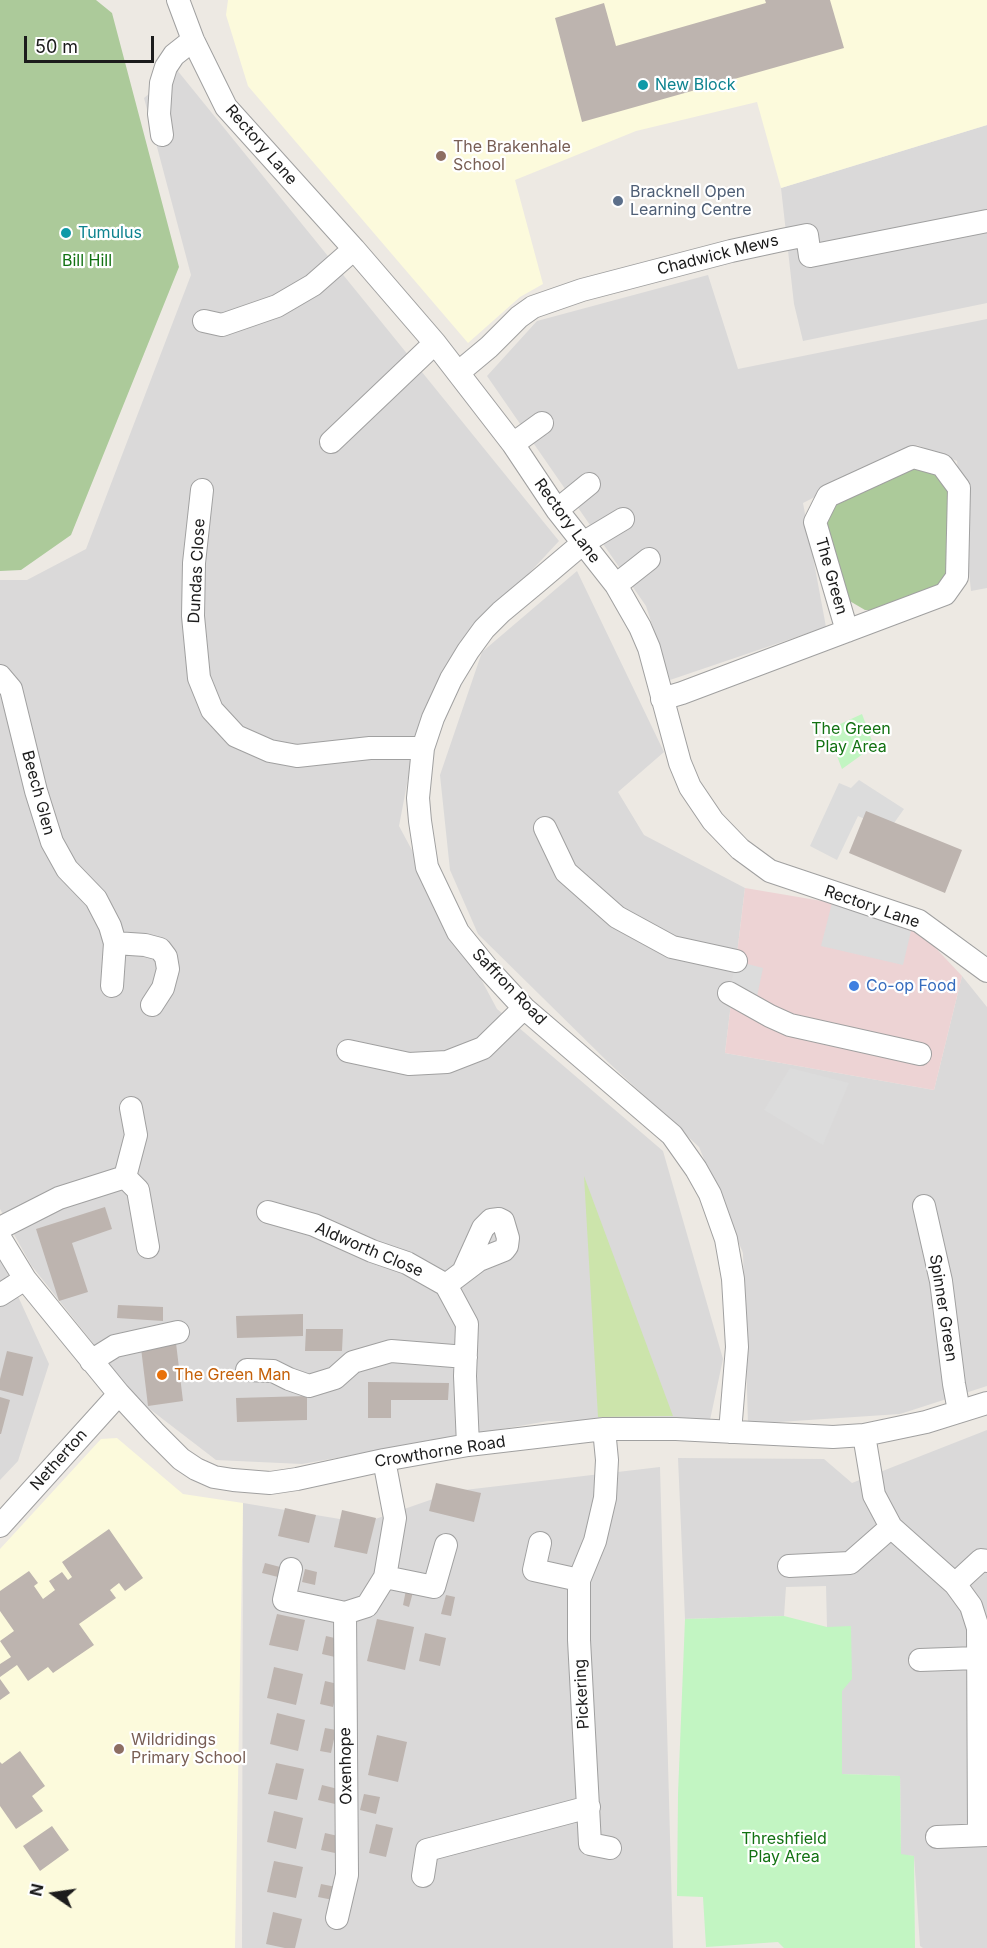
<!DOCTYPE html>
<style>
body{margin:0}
#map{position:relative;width:987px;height:1948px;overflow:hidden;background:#ede9e3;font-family:Inter,sans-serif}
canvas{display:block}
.north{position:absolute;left:24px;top:1864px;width:60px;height:60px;-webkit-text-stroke:4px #fff;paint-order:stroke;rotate:283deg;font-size:16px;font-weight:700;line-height:24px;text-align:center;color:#1c1c1c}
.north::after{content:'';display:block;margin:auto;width:21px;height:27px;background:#1c1c1c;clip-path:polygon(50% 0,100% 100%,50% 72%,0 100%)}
.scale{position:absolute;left:24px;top:36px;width:130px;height:27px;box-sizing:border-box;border:3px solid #1c1c1c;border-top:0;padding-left:8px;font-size:18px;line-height:21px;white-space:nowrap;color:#1c1c1c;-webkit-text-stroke:4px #fff;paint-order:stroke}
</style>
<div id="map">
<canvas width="987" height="1948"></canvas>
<div class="north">N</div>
<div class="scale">50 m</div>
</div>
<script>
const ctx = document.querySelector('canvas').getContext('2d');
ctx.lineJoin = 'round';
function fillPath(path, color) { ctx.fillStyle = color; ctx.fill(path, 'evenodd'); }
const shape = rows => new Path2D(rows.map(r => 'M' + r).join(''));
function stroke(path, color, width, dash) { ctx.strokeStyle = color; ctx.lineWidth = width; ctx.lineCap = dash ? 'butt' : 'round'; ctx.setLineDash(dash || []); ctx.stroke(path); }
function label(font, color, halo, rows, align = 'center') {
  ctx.font = font + ' Inter,sans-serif'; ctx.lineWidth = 4.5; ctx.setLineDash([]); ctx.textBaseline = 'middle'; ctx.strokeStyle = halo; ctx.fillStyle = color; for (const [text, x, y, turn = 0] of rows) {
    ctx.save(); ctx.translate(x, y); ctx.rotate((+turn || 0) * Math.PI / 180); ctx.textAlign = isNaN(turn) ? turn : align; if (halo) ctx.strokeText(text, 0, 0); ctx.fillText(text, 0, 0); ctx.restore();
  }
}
fillPath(shape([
 [177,70,559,541,457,651,417,731,399,826,497,1009,663,1151,723,1359,710,1420,548,1421,302,1464,216,1460,138,1400,31,1265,0,1209,0,580,27,580,86,549,191,275,144,98],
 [987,125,987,303,803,341,794,304,781,188],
 [708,275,738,369,987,319,987,588,971,591,957,461,917,445,803,503,826,627,670,680,646,606,487,376,537,321],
 [577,571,664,752,618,792,644,835,745,888,725,1053,934,1090,962,976,987,1007,987,1386,900,1414,748,1424,743,1253,699,1147,608,1062,478,934,450,870,440,775,482,652],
 [0,1257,49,1364,18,1461,0,1480],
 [987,1430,987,1948,923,1948,920,1946,914,1856,901,1855,900,1776,842,1774,842,1691,851,1627,827,1627,826,1586,786,1587,784,1616,685,1619,678,1458,824,1459,852,1483],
 [660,1467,673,1948,242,1948,243,1503,364,1523,456,1491]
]), '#dad9d9');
fillPath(shape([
 [745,888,822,901,915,926,962,976,934,1090,725,1053]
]), '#edd3d4');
fillPath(shape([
 [228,0,987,0,987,125,781,188,757,102,636,131,515,180,543,284,520,297,468,343,248,86,226,15],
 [117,1438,183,1494,243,1503,235,1948,0,1948,0,1549,101,1439]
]), '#fcfadc');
fillPath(shape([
 [584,1176,673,1416,598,1417]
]), '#cce4ab');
fillPath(shape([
 [0,0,96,0,112,13,179,267,71,535,21,570,0,571],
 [916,461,950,485,947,578,940,585,875,610,865,610,848,600,823,513,826,503]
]), '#acca9a');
fillPath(shape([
 [862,714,874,746,842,769,827,730],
 [784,1616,827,1627,851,1626,852,1679,842,1691,842,1774,900,1776,901,1854,914,1856,915,1948,784,1948,778,1942,706,1947,703,1897,677,1896,678,1794,685,1619]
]), '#c2f5c2');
fillPath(shape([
 [859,780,904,809,889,830,858,816,837,860,810,846,839,783,851,788],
 [832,903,911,931,903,965,821,946],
 [736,961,763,968,756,1001,729,993],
 [790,1068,849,1083,823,1145,764,1110]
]), '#dcdcdc');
fillPath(shape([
 [765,0,830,0,844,48,582,122,555,18,604,3,616,46,766,3],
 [866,811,962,850,945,893,849,853],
 [105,1207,112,1229,72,1243,88,1292,59,1301,36,1229],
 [118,1305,163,1307,163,1321,117,1318],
 [303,1314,303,1336,237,1338,236,1316],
 [306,1329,343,1329,342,1351,305,1351],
 [176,1343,183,1401,148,1406,141,1348],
 [7,1351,33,1357,23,1396,0,1390,0,1379],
 [368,1382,449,1383,448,1400,391,1400,391,1418,368,1418],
 [307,1396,307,1420,237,1422,236,1398],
 [0,1397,10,1400,1,1434,0,1434],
 [436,1483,481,1493,474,1522,429,1511],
 [285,1508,316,1515,309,1543,278,1536],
 [342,1510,376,1518,367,1554,334,1547],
 [109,1529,143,1578,125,1591,119,1583,110,1590,116,1598,79,1624,94,1645,53,1673,48,1667,28,1681,17,1665,0,1677,0,1664,11,1657,0,1641,14,1631,0,1611,0,1591,29,1571,38,1583,34,1586,43,1599,55,1590,49,1581,62,1572,68,1580,72,1577,62,1562],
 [265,1563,284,1568,282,1578,262,1573],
 [305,1569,317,1572,315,1585,302,1582],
 [406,1590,413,1592,409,1607,403,1605],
 [446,1595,455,1597,451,1616,441,1614],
 [277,1614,305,1620,298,1651,269,1645],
 [377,1619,414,1627,405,1670,367,1661],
 [425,1633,446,1638,440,1666,419,1661],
 [326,1636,339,1639,335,1657,322,1654],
 [274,1667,303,1674,296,1705,267,1698],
 [0,1679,10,1693,0,1700],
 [325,1681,338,1684,333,1707,320,1704],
 [277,1713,305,1720,298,1751,270,1744],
 [325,1728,336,1730,331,1753,320,1751],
 [377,1735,407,1742,398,1782,368,1775],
 [20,1751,45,1786,32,1796,43,1811,16,1829,0,1806,0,1762,2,1764],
 [276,1763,304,1769,297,1800,268,1794],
 [322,1785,338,1789,335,1804,318,1800],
 [364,1794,380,1797,376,1814,360,1810],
 [274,1811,303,1818,296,1849,267,1842],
 [376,1824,393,1828,386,1857,369,1853],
 [52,1826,69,1850,40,1871,23,1846],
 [325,1833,338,1836,335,1853,321,1850],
 [274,1861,303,1867,296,1898,267,1892],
 [321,1884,336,1887,333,1900,318,1897],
 [273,1912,302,1919,295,1948,285,1948,266,1944]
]), '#bdb4af');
const minor = shape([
 [178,0,193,40,226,107,354,249,435,343,513,444,557,510,616,585,640,627,649,648,680,763,690,787,713,821,740,849,770,871,919,921,987,971],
 [162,135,159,114,161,83,166,67,174,55,193,40],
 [204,321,222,325,277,306,313,285,354,249],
 [459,372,489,347,519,317,533,307,582,290,731,251,782,240,807,235,810,256,987,221],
 [331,442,435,343],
 [513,444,542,423],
 [202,490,194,563,193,616,199,678,212,710,236,736,270,751,297,756,370,748,423,748],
 [557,510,589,484],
 [623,519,583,543,537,582,501,612,484,629,468,651,451,679,433,718,423,748,418,798,420,821,427,867,458,932,488,969,524,1008,672,1135,696,1169,710,1194,726,1239,733,1279,737,1347,730,1432],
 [616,585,649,559],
 [0,676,11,689,36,791,52,842,67,869,96,899,110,926,115,943,112,986],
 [662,699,682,693,945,594,957,577,959,488,942,465,913,457,828,496,815,522,847,631],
 [545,828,566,872,617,917,672,947,736,961],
 [115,943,145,945,160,949,166,957,168,969,163,988,152,1005],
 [729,993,770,1016,790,1025,920,1054],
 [348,1051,409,1064,447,1062,483,1048,524,1008],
 [125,1177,138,1190,148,1247],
 [125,1177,136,1135,131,1108],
 [924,1206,941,1281,954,1384,959,1411],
 [268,1212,314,1225,372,1251,407,1263,446,1285,467,1324,465,1376,468,1445],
 [0,1228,59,1198,125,1177],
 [0,1238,25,1279,119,1394,154,1432,181,1459,196,1469,214,1477,233,1480,270,1483,297,1479,384,1460,468,1445,604,1429,676,1429,833,1437,864,1435,926,1422,987,1403],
 [446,1285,479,1260,504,1250,507,1246,508,1238,503,1221,499,1219,491,1220,483,1228,464,1270],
 [0,1295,25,1279],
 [91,1361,115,1346,178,1332],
 [247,1370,273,1371,289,1379,309,1386,335,1378,353,1362,391,1351,466,1357],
 [604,1429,607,1460,605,1498,595,1541,579,1580,579,1640,590,1844,610,1848],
 [864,1435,874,1495,891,1527,955,1584,971,1606,978,1628,979,1835],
 [0,1526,119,1394],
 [540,1543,534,1570,579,1580],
 [789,1566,850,1563,891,1527],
 [291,1569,284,1600,345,1613],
 [385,1577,434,1587,446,1545],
 [955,1584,981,1560,987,1561],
 [920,1660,977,1658],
 [937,1837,987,1835],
 [423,1876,427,1850,589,1807],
 [337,1918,347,1875,345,1613,367,1606,385,1577,395,1518,384,1460]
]);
stroke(minor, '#a0a0a0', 24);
stroke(minor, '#fff', 22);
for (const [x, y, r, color] of [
 [643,85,6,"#0f9aa8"],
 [441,156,6,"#8d6e63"],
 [618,201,6,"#5c6f8a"],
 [66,233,6,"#0f9aa8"],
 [854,986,6,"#3f7fe0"],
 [162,1375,6,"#e8710a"],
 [119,1749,6,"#8d6e63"]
]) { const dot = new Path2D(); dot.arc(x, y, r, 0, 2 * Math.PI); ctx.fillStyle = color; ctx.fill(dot); stroke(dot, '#fff', 2); }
label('16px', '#0d838f', '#fff', [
 ["New Block",655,85],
 ["Tumulus",78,233]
], 'left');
label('16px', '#1c1c1c', '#fff', [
 ["Rectory Lane",261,145,49],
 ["Chadwick Mews",718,255,-14],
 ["Rectory Lane",567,521,54],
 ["Dundas Close",197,571,-87],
 ["The Green",831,576,74],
 ["Beech Glen",38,793,75],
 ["Rectory Lane",872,907,19],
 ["Saffron Road",509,987,46],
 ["Aldworth Close",369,1250,23],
 ["Spinner Green",943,1308,81],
 ["Crowthorne Road",440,1452,-9],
 ["Netherton",59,1460,-48],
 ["Pickering",582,1694,-93],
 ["Oxenhope",346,1766,-91]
]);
label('16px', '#785e54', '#fff', [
 ["The Brakenhale",453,147],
 ["School",453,165],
 ["Wildridings",131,1740],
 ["Primary School",131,1758]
], 'left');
label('16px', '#4e5e75', '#fff', [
 ["Bracknell Open",630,192],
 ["Learning Centre",630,210]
], 'left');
label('16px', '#137213', '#fff', [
 ["Bill Hill",87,261],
 ["The Green",851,729],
 ["Play Area",851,747],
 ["Threshfield",784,1839],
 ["Play Area",784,1857]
]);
label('16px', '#366cbe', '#fff', [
 ["Co-op Food",866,986]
], 'left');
label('16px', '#c56008', '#fff', [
 ["The Green Man",174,1375]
], 'left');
</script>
